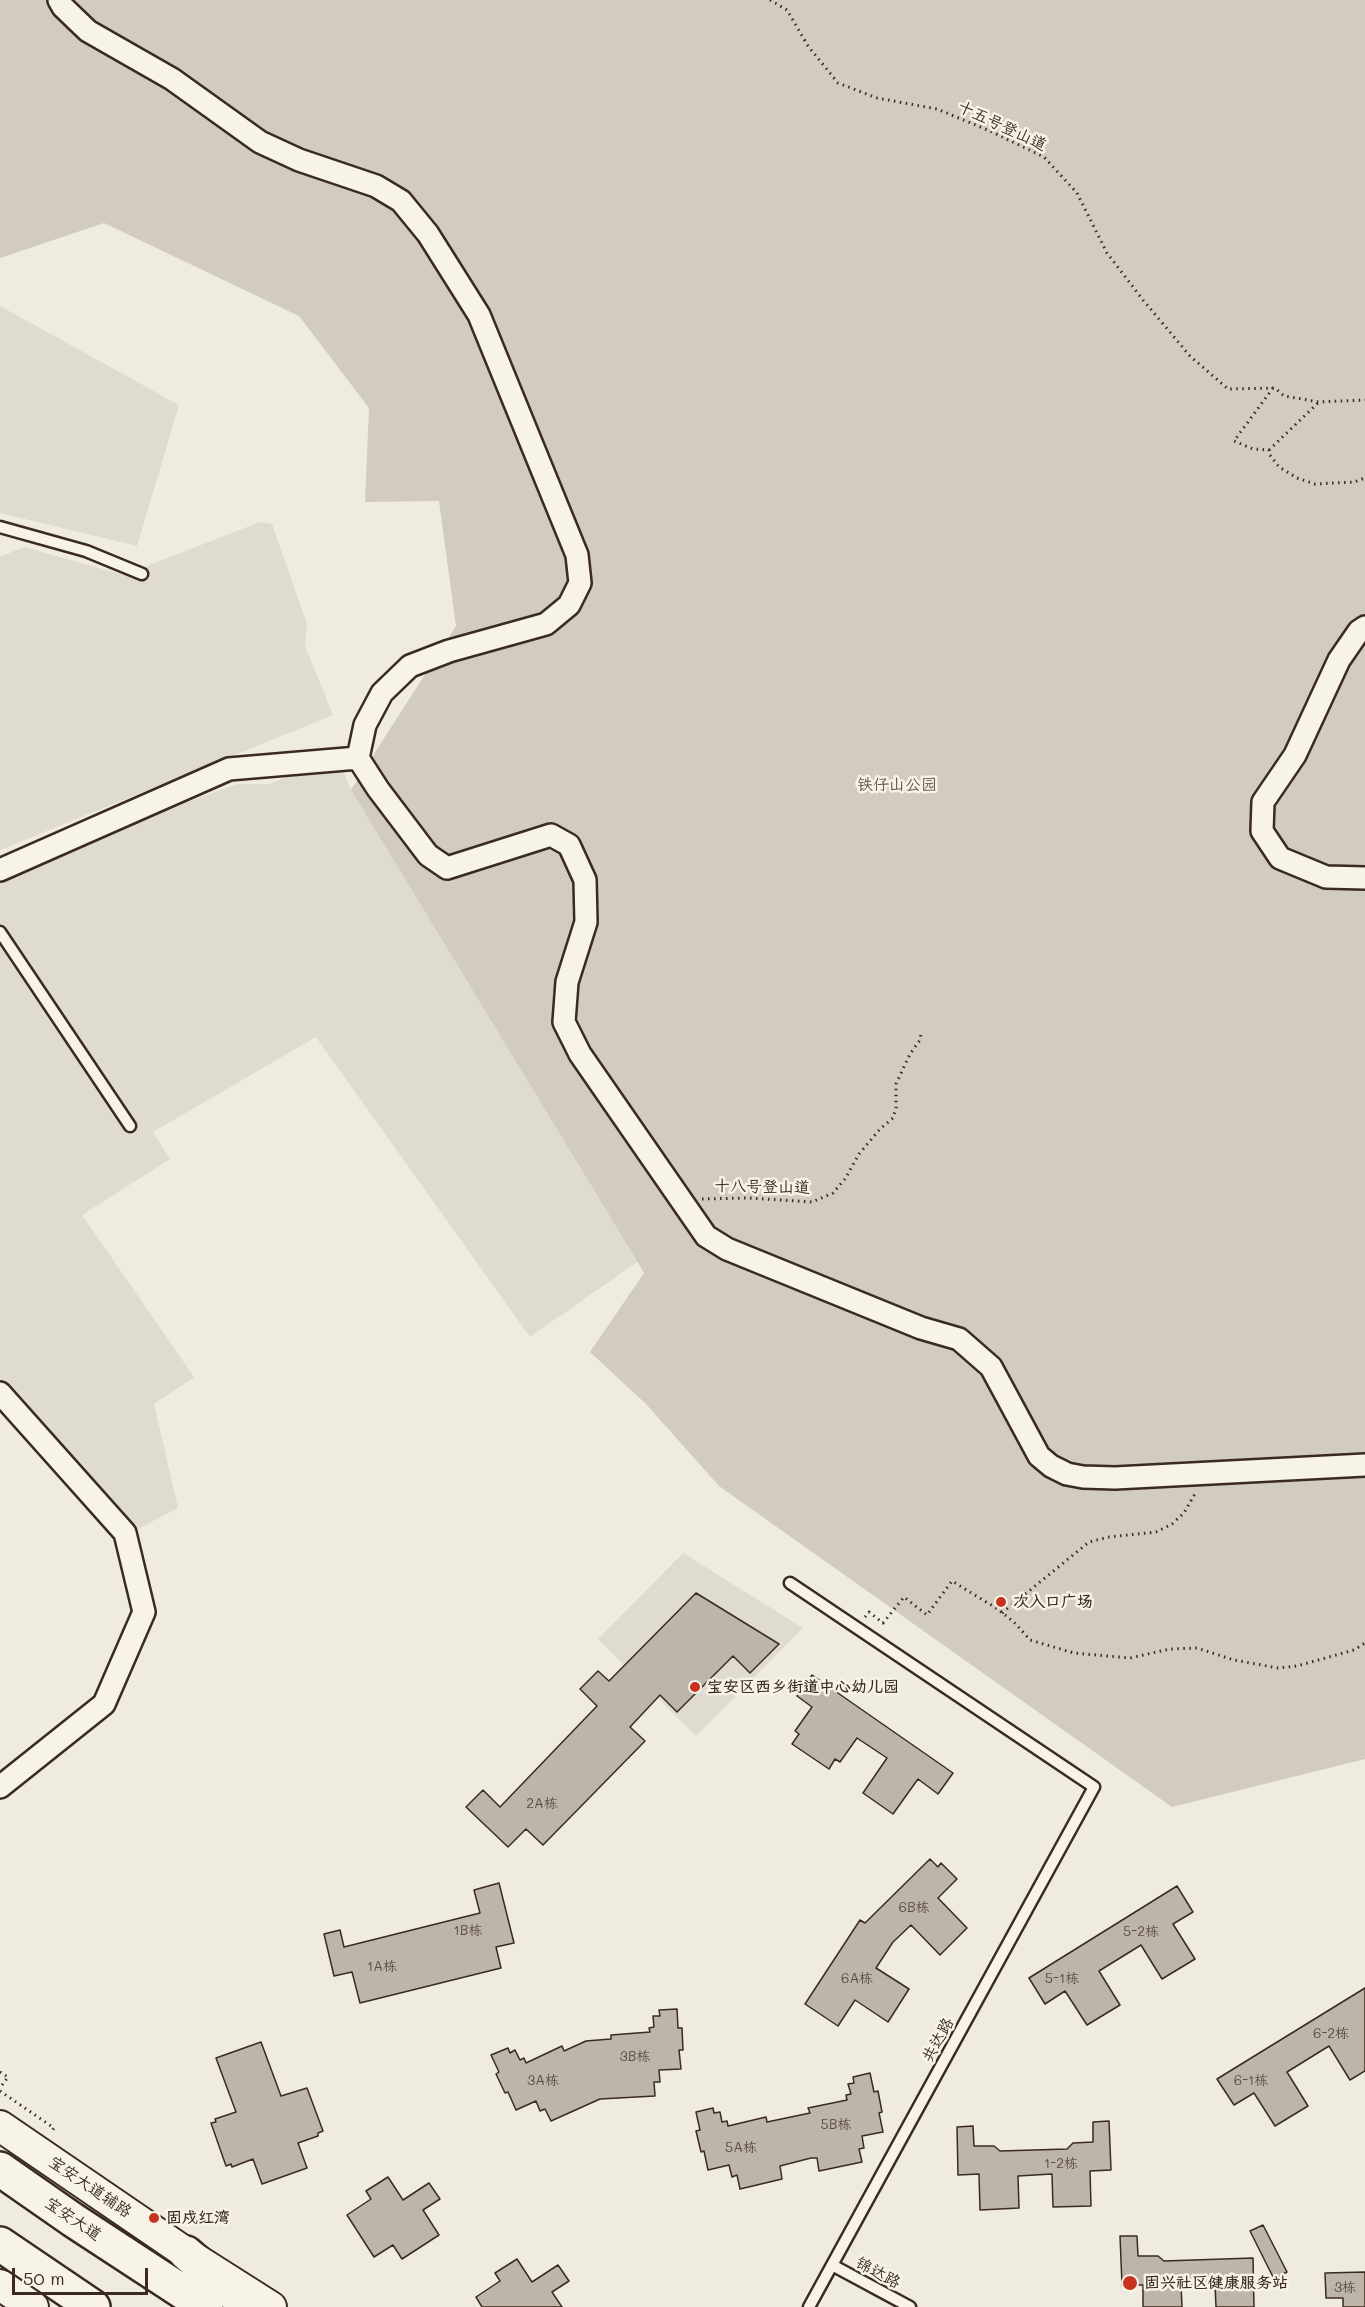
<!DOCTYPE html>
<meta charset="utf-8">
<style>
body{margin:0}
#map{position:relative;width:1365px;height:2307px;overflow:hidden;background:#efebe0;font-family:Mali,sans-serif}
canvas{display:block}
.scale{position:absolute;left:12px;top:2268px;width:136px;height:27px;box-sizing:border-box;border:3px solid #3b2a1e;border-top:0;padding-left:8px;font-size:18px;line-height:21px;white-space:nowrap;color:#3b2a1e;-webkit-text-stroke:4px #f7f3e8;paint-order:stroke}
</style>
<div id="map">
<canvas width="1365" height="2307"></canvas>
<div class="scale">50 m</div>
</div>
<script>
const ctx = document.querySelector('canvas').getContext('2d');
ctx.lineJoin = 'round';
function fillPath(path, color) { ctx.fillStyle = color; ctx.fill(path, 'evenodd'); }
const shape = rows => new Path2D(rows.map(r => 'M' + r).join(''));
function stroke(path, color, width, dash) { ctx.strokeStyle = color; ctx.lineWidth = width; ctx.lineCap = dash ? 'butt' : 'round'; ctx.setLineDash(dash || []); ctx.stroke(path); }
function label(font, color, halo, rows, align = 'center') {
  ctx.font = font + ' Mali,"LXGW WenKai TC",sans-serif'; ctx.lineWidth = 5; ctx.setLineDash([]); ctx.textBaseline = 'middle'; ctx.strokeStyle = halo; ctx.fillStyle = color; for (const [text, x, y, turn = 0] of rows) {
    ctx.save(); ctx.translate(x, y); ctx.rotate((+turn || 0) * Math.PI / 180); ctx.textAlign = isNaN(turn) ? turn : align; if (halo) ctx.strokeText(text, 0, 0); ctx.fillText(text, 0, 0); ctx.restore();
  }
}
fillPath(shape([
 [0,306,179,405,137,546,0,513],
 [260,522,272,524,307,624,305,646,333,715,0,850,0,557,24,547,124,575],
 [336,754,351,790,637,1262,530,1337,316,1037,153,1132,170,1159,82,1215,194,1377,154,1404,178,1508,132,1532,0,1383,0,882,161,812,237,784,270,784],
 [683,1553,803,1628,696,1736,598,1639]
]), '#e0dbd0');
fillPath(shape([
 [0,0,1365,0,1365,1759,1172,1807,719,1486,646,1404,590,1352,644,1273,351,790,456,626,439,501,365,502,369,408,299,316,104,223,0,258]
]), '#d1cbc0');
const building = shape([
 [696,1593,779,1644,750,1673,733,1656,677,1712,660,1695,630,1727,645,1741,543,1845,526,1829,508,1847,466,1807,483,1790,500,1807,597,1706,580,1689,598,1671,609,1681,696,1593],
 [812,1675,953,1773,938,1794,918,1779,893,1814,863,1793,887,1758,857,1738,840,1762,835,1759,829,1769,792,1744,799,1734,795,1731,812,1707,797,1696,812,1675],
 [930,1859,938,1867,941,1863,957,1879,938,1898,967,1928,940,1955,911,1925,893,1942,876,1968,909,1989,888,2022,855,2000,838,2026,805,2004,860,1920,865,1923,930,1859],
 [499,1883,514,1943,496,1947,501,1968,360,2003,352,1972,334,1976,324,1934,340,1930,344,1947,480,1913,474,1890,499,1883],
 [1177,1886,1193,1912,1173,1924,1195,1959,1162,1979,1141,1945,1099,1971,1120,2005,1087,2025,1065,1991,1045,2004,1029,1978,1177,1886],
 [1365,1988,1365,2071,1350,2080,1329,2046,1287,2072,1308,2106,1275,2126,1254,2093,1234,2105,1217,2079,1365,1988],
 [677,2009,678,2028,682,2028,683,2050,679,2050,681,2069,659,2070,660,2082,654,2082,655,2096,600,2099,551,2121,545,2109,540,2111,536,2101,516,2110,508,2092,505,2093,496,2074,499,2072,491,2055,508,2048,510,2053,515,2050,520,2060,524,2058,526,2063,562,2046,564,2051,586,2041,611,2039,611,2035,650,2032,649,2028,654,2027,653,2016,660,2016,659,2010,677,2009],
 [261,2042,281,2096,307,2088,323,2131,318,2133,318,2136,298,2143,307,2168,262,2184,253,2159,232,2167,231,2164,226,2166,211,2123,216,2122,215,2119,236,2112,216,2058,261,2042],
 [870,2073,874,2092,878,2091,882,2112,879,2113,883,2132,862,2136,864,2148,859,2149,862,2162,819,2171,817,2158,811,2158,780,2166,782,2179,740,2189,737,2175,732,2177,729,2165,708,2170,704,2151,701,2152,696,2131,700,2130,696,2112,713,2108,714,2113,720,2112,722,2122,727,2121,728,2126,766,2117,767,2122,810,2113,808,2108,847,2100,846,2095,851,2094,848,2084,854,2083,853,2077,870,2073],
 [1109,2121,1111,2170,1090,2171,1091,2206,1053,2207,1052,2174,1018,2176,1019,2208,980,2210,979,2174,958,2175,957,2127,973,2126,974,2146,994,2146,1000,2151,1034,2150,1067,2149,1073,2143,1093,2142,1093,2122,1109,2121],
 [388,2177,403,2200,429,2183,440,2199,423,2210,439,2235,402,2259,393,2245,374,2257,347,2215,371,2199,366,2191,388,2177],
 [1263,2225,1287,2272,1274,2279,1250,2231,1263,2225],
 [1120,2236,1137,2236,1138,2256,1158,2256,1164,2261,1253,2258,1254,2307,1216,2307,1215,2284,1181,2285,1182,2307,1143,2307,1143,2285,1122,2285,1120,2236],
 [517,2259,532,2282,558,2265,569,2281,552,2292,562,2307,482,2307,476,2297,500,2281,495,2273,517,2259],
 [1365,2272,1365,2307,1343,2307,1343,2298,1326,2298,1325,2273,1365,2272]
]);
fillPath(building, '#bdb5aa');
stroke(building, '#3b2a1e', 1.5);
const lane = shape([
 [0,527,86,551,142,574],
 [0,932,130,1126],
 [790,1583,1094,1787,809,2307],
 [832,2265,910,2307]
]);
const street = shape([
 [59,0,63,7,88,31,172,79,260,142,299,160,376,186,401,201,428,234,479,315,577,555,580,583,569,605,546,624,449,651,410,666,382,693,365,725,358,758,378,789,428,855,447,868,551,835,569,845,585,880,586,922,567,982,564,1022,580,1054,706,1236,727,1249,921,1328,959,1339,991,1367,1039,1456,1051,1466,1067,1474,1083,1477,1115,1478,1365,1465],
 [1365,627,1359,631,1339,660,1295,755,1263,802,1262,831,1280,858,1326,877,1365,878],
 [0,870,229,769,358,758],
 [0,1393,125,1533,144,1612,104,1704,0,1787]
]);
const secondary = shape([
 [0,2126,186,2253,271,2307],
 [0,2285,33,2307]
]);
const primary = shape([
 [0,2169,73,2220,206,2307],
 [0,2244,93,2307],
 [186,2253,249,2307]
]);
stroke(lane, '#3b2a1e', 15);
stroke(street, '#3b2a1e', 26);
stroke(secondary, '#3b2a1e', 34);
stroke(primary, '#3b2a1e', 38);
stroke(shape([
 [770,0,787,10,808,46,838,83,877,98,937,109,990,131,1044,157,1077,193,1107,253,1143,300,1190,356,1228,389,1275,388,1284,396,1319,402,1365,400],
 [1273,388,1234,441,1253,449,1269,450,1269,454,1279,467,1297,478,1315,484,1354,482,1365,478],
 [1269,450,1319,402],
 [702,1199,749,1198,812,1202,833,1193,845,1179,859,1154,880,1129,893,1118,896,1108,896,1084,910,1054,920,1040,921,1034],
 [1002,1613,1089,1542,1109,1537,1156,1532,1172,1524,1184,1513,1196,1492],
 [865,1617,869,1612,883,1623,904,1597,927,1615,952,1581,996,1608,1014,1622,1030,1640,1074,1653,1130,1658,1170,1649,1197,1648,1234,1660,1278,1668,1297,1666,1354,1650,1365,1643],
 [0,2072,8,2077,0,2088],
 [0,2091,54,2128,51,2132]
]), '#3b2a1e', 3, [1.5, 4.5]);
stroke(lane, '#f7f3e8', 10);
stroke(street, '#f7f3e8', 21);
stroke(secondary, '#f7f3e8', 30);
stroke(primary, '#f7f3e8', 33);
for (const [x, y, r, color] of [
 [1001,1602,6,"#c8321e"],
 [695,1687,6,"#c8321e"],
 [154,2218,6,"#c8321e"],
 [1130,2283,8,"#c8321e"]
]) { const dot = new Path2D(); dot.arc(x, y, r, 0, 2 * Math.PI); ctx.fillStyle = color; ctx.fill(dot); stroke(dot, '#f7f3e8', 2); }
label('14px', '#5c4d41', null, [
 ["2A栋",542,1804],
 ["6B栋",914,1908],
 ["1B栋",468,1931],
 ["5-2栋",1141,1932],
 ["1A栋",382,1967],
 ["6A栋",857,1979],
 ["5-1栋",1062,1979],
 ["6-2栋",1331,2034],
 ["3B栋",635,2057],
 ["3A栋",543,2081],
 ["6-1栋",1251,2081],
 ["5B栋",836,2125],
 ["5A栋",741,2148],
 ["1-2栋",1061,2164],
 ["3栋",1345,2288]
]);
label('16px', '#3b2a1e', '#f7f3e8', [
 ["十五号登山道",1002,126,25],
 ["十八号登山道",762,1187,1],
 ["共达路",938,2040,-61],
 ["宝安大道辅路",90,2187,34],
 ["宝安大道",73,2219,34],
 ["锦达路",878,2273,28]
]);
label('16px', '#605246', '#f7f3e8', [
 ["铁仔山公园",897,785]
]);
label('bold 16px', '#3b2a1e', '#f7f3e8', [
 ["次入口广场",1013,1602],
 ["宝安区西乡街道中心幼儿园",707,1687],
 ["固戍红湾",166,2218],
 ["固兴社区健康服务站",1144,2283]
], 'left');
</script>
